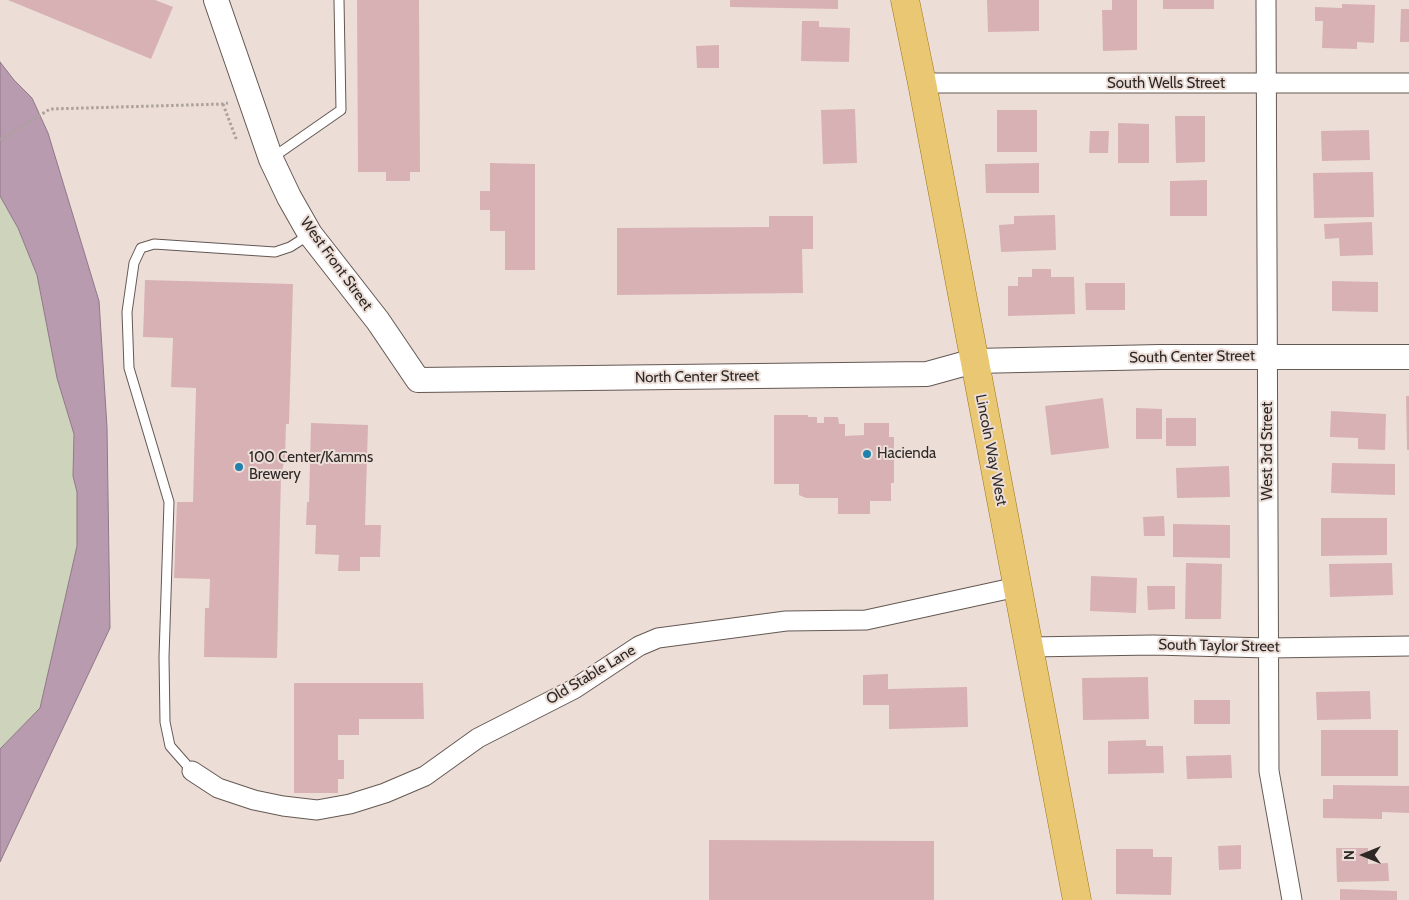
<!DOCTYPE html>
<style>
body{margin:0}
#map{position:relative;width:1409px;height:900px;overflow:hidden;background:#ecded7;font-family:Cabin,sans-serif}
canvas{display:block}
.north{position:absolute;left:1339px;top:830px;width:50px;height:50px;-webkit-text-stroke:4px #ecded7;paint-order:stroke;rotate:270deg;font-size:14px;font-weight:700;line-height:20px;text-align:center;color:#2d2826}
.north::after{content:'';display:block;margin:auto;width:18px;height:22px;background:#2d2826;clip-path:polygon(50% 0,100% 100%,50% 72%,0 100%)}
</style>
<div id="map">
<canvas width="1409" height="900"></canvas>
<div class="north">N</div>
</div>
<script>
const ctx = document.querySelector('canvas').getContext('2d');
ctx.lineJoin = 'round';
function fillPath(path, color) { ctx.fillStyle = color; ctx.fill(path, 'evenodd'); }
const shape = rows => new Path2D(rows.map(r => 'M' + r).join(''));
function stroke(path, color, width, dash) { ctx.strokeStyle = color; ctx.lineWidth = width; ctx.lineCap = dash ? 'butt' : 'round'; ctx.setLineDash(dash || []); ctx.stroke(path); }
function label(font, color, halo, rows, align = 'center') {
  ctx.font = font + ' Cabin,sans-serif'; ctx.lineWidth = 4; ctx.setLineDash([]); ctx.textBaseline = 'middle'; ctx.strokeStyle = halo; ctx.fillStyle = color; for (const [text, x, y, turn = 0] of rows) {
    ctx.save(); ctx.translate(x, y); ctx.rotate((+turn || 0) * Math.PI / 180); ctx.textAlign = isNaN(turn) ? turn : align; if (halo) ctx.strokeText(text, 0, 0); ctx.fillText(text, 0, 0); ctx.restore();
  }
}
fillPath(shape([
 [0,196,18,228,37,275,57,378,74,434,73,476,77,492,77,546,40,708,0,749]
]), '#ced3bc');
const water = shape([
 [0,62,14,80,32,98,48,133,99,301,107,427,110,628,0,862,0,749,40,708,77,546,77,492,73,476,74,434,57,378,37,275,18,228,0,196,0,62]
]);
fillPath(water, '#b99bb0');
stroke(water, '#8f7887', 1);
fillPath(shape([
 [8,0,155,0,173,7,151,59],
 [357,0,419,0,420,172,410,172,410,181,386,181,386,172,358,172],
 [730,0,838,0,838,9,730,7],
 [987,0,1039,0,1039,31,988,32],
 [1112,0,1137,0,1137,50,1103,51,1102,10,1112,10],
 [1163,0,1214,0,1214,9,1163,9],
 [1342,4,1375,5,1374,43,1357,42,1357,49,1322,48,1323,21,1315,21,1315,7,1342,8],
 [1401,9,1409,9,1409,42,1400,42],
 [802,21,819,21,819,27,850,28,849,62,801,61],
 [719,45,719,68,697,68,696,46],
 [855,109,857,163,823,164,821,110],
 [997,110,1037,110,1037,152,997,152],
 [1175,116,1205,116,1205,162,1176,163],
 [1118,123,1149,124,1149,163,1118,163],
 [1369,130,1370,160,1322,161,1321,131],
 [1090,131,1109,131,1108,153,1089,153],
 [490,163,535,164,535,270,505,270,505,231,490,231,490,210,480,210,480,191,490,191],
 [1039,163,1039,193,986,193,985,164],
 [1373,172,1374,217,1314,218,1313,173],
 [1207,180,1207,216,1170,216,1170,181],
 [1055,215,1056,250,1001,252,999,225,1014,224,1014,216],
 [769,216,813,216,813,249,802,249,803,293,617,295,617,228,769,227],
 [1372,222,1373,255,1340,256,1339,238,1325,239,1324,224],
 [1032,269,1051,269,1051,277,1074,277,1075,314,1008,316,1008,286,1018,286,1018,277,1032,277],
 [145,280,293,284,289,424,286,424,285,458,281,475,277,658,204,657,205,608,209,608,210,579,174,578,177,502,193,502,196,388,171,387,173,338,143,337],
 [1332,281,1378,282,1378,312,1332,311],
 [1085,283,1125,283,1125,310,1086,310],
 [1406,396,1409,396,1409,450,1407,450],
 [1103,398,1109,448,1051,455,1045,406],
 [1136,408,1162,409,1162,439,1136,439],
 [1331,411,1386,414,1385,450,1358,449,1358,438,1330,437],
 [774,415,808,415,808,417,817,417,817,423,824,423,824,417,838,417,839,424,845,424,845,436,864,435,864,423,889,423,889,437,894,437,894,483,891,483,891,501,870,501,870,514,838,514,838,498,806,498,799,495,799,484,774,484],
 [1166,418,1196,418,1196,446,1166,446],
 [311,423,368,425,365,525,381,525,380,557,360,557,360,571,338,571,339,555,315,554,316,525,306,525,307,502,309,502],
 [1332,463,1395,464,1395,495,1331,493],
 [1229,466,1230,497,1177,498,1176,468],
 [1164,516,1165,536,1144,536,1143,517],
 [1321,518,1387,518,1387,555,1321,556],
 [1173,524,1230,525,1230,558,1173,557],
 [1186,563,1222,564,1221,619,1185,619],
 [1392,563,1393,595,1330,597,1329,564],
 [1091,576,1137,578,1136,613,1090,611],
 [1147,586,1175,586,1175,609,1148,610],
 [888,674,888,689,967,687,968,727,889,729,889,705,863,705,863,675],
 [1148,677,1149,719,1083,720,1082,678],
 [294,683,423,683,424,719,359,719,359,735,338,735,338,760,344,760,344,779,338,779,338,793,294,793],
 [1370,691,1371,719,1317,720,1316,692],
 [1194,700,1230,700,1230,724,1194,724],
 [1321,730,1398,730,1398,776,1321,776],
 [1146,740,1146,746,1163,746,1164,773,1108,774,1108,741],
 [1231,755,1232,778,1187,779,1186,756],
 [1333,785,1409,786,1409,813,1382,812,1382,819,1323,818,1323,799,1333,799],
 [709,840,934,841,934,900,709,900],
 [1241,845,1241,869,1219,870,1218,846],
 [1336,848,1368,848,1368,864,1388,863,1389,881,1337,882],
 [1116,849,1153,849,1153,857,1172,857,1171,895,1116,894],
 [1340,889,1397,891,1397,900,1340,900]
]), '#d8b1b4');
const service = shape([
 [272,158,341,110,339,0],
 [192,771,170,746,165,722,164,657,169,502,129,368,127,312,134,263,141,248,154,244,275,252,290,247,309,235]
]);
const minor = shape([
 [1266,0,1269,771,1292,900],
 [922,83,1409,83],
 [1029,647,1153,645,1268,648,1409,646],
 [192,771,218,788,254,800,283,806,317,810,350,804,385,793,425,776,478,738,574,689,639,646,658,638,786,621,866,620,1017,587]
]);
const tertiary = shape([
 [216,0,271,159,289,197,310,234,378,321,418,380,927,374,974,361,1160,357,1409,357]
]);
const primary = shape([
 [905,0,922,83,1077,900]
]);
stroke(service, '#645853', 11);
stroke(minor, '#645853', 21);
stroke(tertiary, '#645853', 26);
stroke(primary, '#9f771a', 29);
stroke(shape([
 [223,104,237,141],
 [0,140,50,109,223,104,228,103]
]), '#aca19c', 3, [2.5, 2.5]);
stroke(service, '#fff', 9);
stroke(minor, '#fff', 19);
stroke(tertiary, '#fff', 24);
stroke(primary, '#eac772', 28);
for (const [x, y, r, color] of [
 [867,454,5,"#2181ad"],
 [239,467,5,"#2181ad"]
]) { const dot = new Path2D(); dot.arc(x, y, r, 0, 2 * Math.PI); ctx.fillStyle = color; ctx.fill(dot); stroke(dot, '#ecded7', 2); }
label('15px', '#2d2826', '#ecded7', [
 ["South Wells Street",1166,84],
 ["West Front Street",336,264,54],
 ["South Center Street",1192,357,-1],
 ["North Center Street",697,377,-1],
 ["Lincoln Way West",991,450,79],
 ["West 3rd Street",1268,451,-90],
 ["South Taylor Street",1219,646,1],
 ["Old Stable Lane",591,675,-31]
]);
label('15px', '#2d2826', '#ecded7', [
 ["Hacienda",877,454],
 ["100 Center/Kamms",249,458],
 ["Brewery",249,475]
], 'left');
</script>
